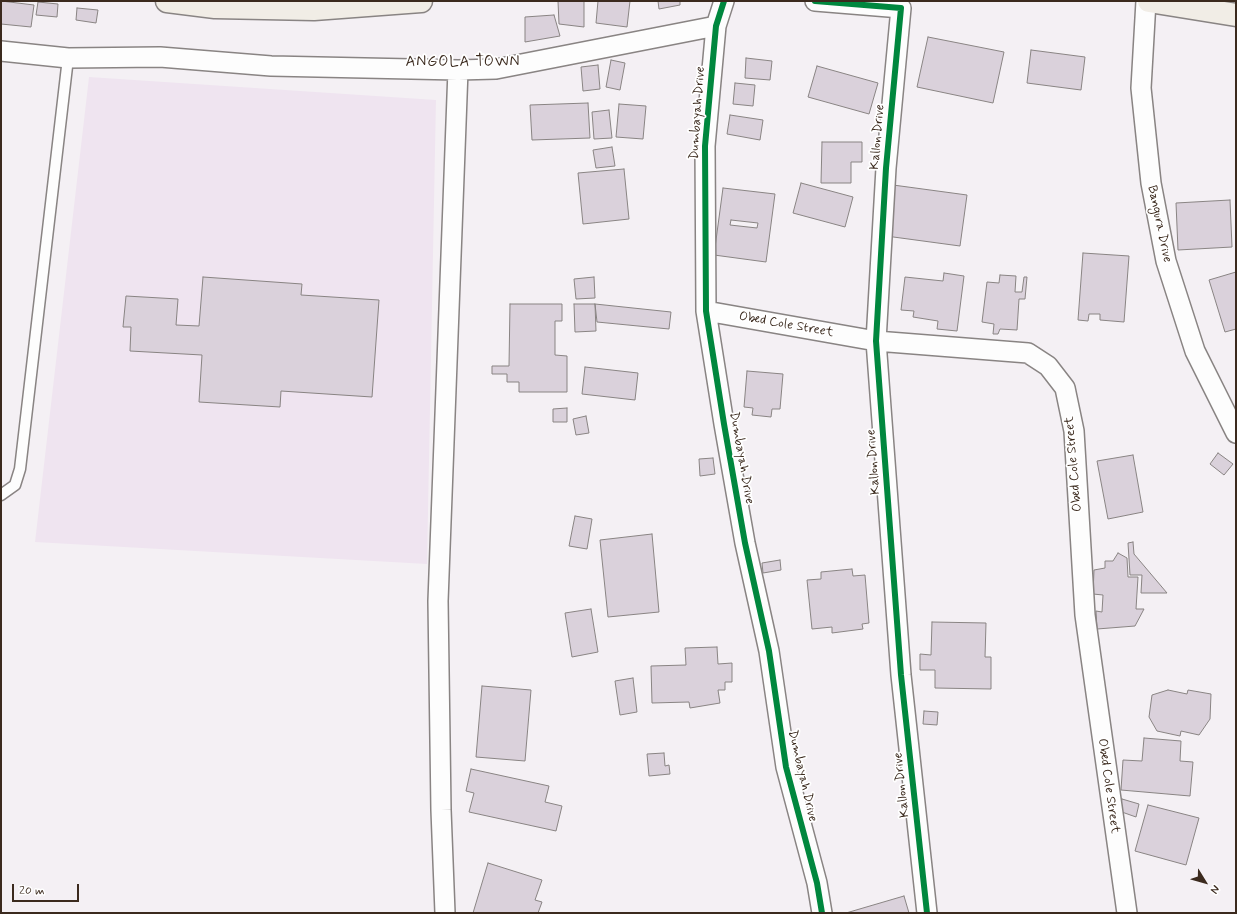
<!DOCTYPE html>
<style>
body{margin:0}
#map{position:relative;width:1237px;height:914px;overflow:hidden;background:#f4f0f4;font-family:Mynerve,sans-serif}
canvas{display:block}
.frame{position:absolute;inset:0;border:2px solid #3b2a1e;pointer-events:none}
.north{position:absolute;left:1185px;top:862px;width:40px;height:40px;-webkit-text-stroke:3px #fff;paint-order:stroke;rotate:127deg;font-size:11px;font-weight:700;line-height:16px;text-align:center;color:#3b2a1e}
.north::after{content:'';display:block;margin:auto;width:14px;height:18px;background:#3b2a1e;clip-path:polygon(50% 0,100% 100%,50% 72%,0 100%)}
.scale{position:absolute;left:12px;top:884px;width:67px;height:18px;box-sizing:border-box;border:2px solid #3b2a1e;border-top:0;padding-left:5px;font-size:12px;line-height:14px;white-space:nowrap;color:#3b2a1e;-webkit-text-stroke:3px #fff;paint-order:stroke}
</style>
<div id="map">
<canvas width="1237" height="914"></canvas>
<div class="frame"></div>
<div class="north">N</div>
<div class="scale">20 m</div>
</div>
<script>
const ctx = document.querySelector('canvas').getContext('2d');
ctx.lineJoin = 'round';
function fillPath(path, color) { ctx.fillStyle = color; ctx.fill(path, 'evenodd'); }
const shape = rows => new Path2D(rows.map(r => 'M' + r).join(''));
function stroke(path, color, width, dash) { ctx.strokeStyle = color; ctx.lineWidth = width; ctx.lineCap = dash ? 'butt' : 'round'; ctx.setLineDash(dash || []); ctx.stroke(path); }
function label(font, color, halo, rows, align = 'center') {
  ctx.font = font + ' Mynerve,sans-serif'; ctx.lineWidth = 3.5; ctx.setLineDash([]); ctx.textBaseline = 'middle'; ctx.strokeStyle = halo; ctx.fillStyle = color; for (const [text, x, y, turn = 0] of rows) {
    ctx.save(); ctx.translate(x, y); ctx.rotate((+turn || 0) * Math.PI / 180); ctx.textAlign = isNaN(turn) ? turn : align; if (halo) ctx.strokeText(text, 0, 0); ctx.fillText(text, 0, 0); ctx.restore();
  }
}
fillPath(shape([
 [89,77,436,100,427,564,35,542]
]), '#efe4f0');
const building = shape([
 [1,1,34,5,31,27,1,24,1,1],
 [558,1,584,1,584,27,559,24,558,1],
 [598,1,630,1,627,27,596,23,598,1],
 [658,1,680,1,680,5,659,9,658,1],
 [38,2,58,4,57,17,36,15,38,2],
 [77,8,98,10,96,23,76,20,77,8],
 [554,15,560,36,525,42,525,17,554,15],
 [928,37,1004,52,993,103,917,87,928,37],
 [1031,50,1085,57,1081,90,1027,83,1031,50],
 [746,58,772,61,770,80,745,78,746,58],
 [611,60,625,63,620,90,606,87,611,60],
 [598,65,600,89,583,91,581,67,598,65],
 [817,66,878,83,869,114,808,97,817,66],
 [735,83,755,85,753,106,733,104,735,83],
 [588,103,590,138,532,140,530,105,588,103],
 [619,104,646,106,643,139,616,137,619,104],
 [609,110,612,138,594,139,592,112,609,110],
 [730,115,763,120,760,140,727,134,730,115],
 [822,142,862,142,862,162,851,162,851,183,821,183,822,142],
 [612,147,615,166,596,168,593,150,612,147],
 [624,169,629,219,583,224,578,173,624,169],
 [801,183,853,197,845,227,793,213,801,183],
 [893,185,967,195,960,246,886,236,893,185],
 [723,188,775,194,766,262,714,255,723,188],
 [731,220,758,223,757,228,730,225,731,220],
 [1230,200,1232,247,1178,250,1176,203,1230,200],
 [1083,253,1129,256,1124,322,1100,320,1100,314,1089,314,1088,321,1078,320,1083,253],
 [1236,272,1236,329,1225,332,1209,280,1236,272],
 [944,273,964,276,957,331,937,329,938,321,913,317,914,311,901,310,905,277,943,281,944,273],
 [1000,275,1016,276,1015,292,1022,292,1024,277,1027,277,1025,299,1019,299,1017,330,1000,329,998,334,993,334,994,324,982,322,987,282,999,283,1000,275],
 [203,277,302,284,301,295,379,300,372,397,281,391,280,407,199,402,202,355,130,351,131,327,123,327,126,296,178,299,176,325,199,326,203,277],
 [594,277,595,298,576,299,574,279,594,277],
 [510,304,562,304,562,321,555,321,555,355,567,356,567,392,519,392,519,382,507,382,507,374,492,374,492,366,509,366,510,304],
 [574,304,595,304,596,331,575,332,574,304],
 [595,304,671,312,669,329,597,322,595,304],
 [585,367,638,373,635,400,582,394,585,367],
 [747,371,783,374,780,409,772,409,771,417,752,415,753,408,744,407,747,371],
 [567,408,567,422,553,422,553,409,567,408],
 [586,416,589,433,576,435,573,419,586,416],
 [1218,453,1233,464,1224,475,1210,464,1218,453],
 [1133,455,1143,512,1108,519,1097,461,1133,455],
 [713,458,715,474,700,476,699,459,713,458],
 [575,516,592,519,587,549,569,546,575,516],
 [652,534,659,612,608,617,600,540,652,534],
 [1133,542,1134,554,1167,593,1141,593,1142,575,1130,575,1128,543,1133,542],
 [1118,553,1127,558,1128,577,1138,577,1136,609,1144,609,1135,626,1097,629,1096,611,1102,612,1103,595,1093,594,1094,570,1105,568,1105,561,1113,561,1118,553],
 [780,560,781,570,763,573,762,563,780,560],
 [852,569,853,576,865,575,869,623,862,624,863,629,832,633,832,627,812,629,807,580,821,579,821,572,852,569],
 [591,609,598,652,572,657,565,613,591,609],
 [932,622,986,623,985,657,991,657,991,689,935,688,935,670,920,670,920,654,931,655,932,622],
 [717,647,718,664,732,663,732,682,725,682,725,690,718,690,720,703,690,708,689,702,652,703,651,666,686,665,685,648,717,647],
 [633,678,637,712,620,715,615,681,633,678],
 [482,686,531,690,525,761,476,757,482,686],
 [1168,690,1187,694,1188,690,1211,694,1210,719,1199,735,1181,731,1180,736,1157,731,1149,717,1152,695,1168,690],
 [924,711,938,712,937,725,923,724,924,711],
 [1144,738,1181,741,1180,761,1193,762,1190,796,1121,790,1123,760,1142,761,1144,738],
 [664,753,665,766,669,765,670,774,649,776,647,754,664,753],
 [471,769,549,786,545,802,562,806,556,831,469,812,474,793,466,791,471,769],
 [1122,799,1139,804,1136,817,1119,811,1122,799],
 [1148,805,1199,818,1186,865,1135,851,1148,805],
 [488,863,542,880,535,900,542,902,538,913,473,913,488,863],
 [904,896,909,913,846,913,904,896]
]);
fillPath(building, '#dad1db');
stroke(building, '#898483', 1);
const lane = shape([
 [1,495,15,485,20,469,68,58]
]);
const street = shape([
 [724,1,716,26,705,146,706,311,724,424,745,543,769,651,786,767,817,883,822,913],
 [815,1,901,8,886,168,876,341,901,675,927,913],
 [1146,1,1141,88,1151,183,1166,261,1195,351,1236,433],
 [1,51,68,58,160,57,271,66,458,70,496,69,716,26],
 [706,311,876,341,1028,353,1048,366,1065,388,1074,431,1085,615,1127,913],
 [445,913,441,810,438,601,458,70]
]);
const primary = shape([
 [167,1,215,7,314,9,421,1],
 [1149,1,1236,15]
]);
stroke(lane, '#898483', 13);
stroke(street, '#898483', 22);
stroke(primary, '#898483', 25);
stroke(lane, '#fdfdfd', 10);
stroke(street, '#fdfdfd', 19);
stroke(primary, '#f1ede6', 22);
stroke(shape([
 [724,1,716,26,705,146,706,311,724,424,745,543,769,651,786,767,817,883,822,913],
 [815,1,901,8,886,168,876,341,901,675,927,913]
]), '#00873e', 6);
label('13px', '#3b2a1e', '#fff', [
 ["Dumbayah Drive",698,113,-86],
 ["Kallon Drive",878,137,-85],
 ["Bangura Drive",1159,224,78],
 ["Obed Cole Street",786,325,10],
 ["Dumbayah Drive",741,458,80],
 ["Kallon Drive",874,462,-94],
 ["Obed Cole Street",1074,464,-95],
 ["Dumbayah Drive",802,776,77],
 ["Kallon Drive",902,785,-96],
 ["Obed Cole Street",1108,786,82]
]);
ctx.letterSpacing = '1px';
label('15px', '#3b2a1e', '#fff', [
 ["ANGOLA TOWN",463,63]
]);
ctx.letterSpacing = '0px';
</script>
